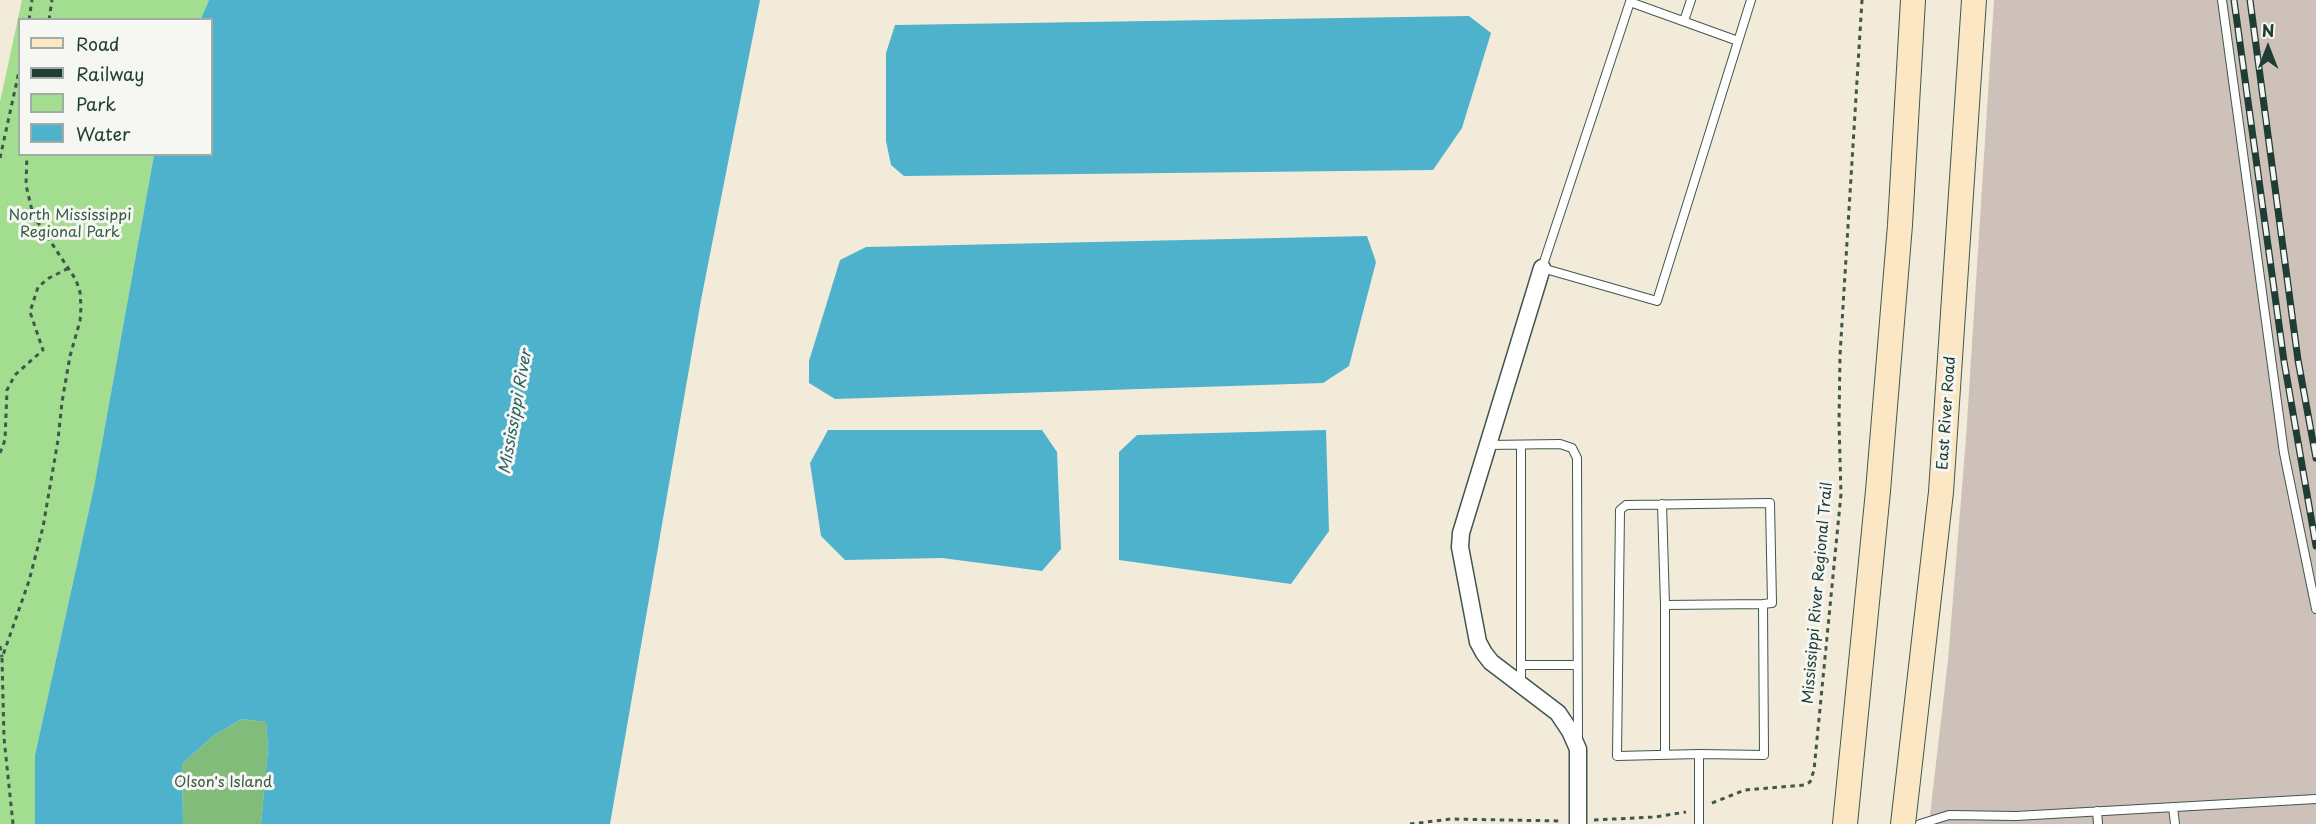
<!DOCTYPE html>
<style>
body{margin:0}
#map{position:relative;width:2316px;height:824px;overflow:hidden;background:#f2ebda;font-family:"Playpen Sans",sans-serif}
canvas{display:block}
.legend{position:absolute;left:18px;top:18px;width:195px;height:138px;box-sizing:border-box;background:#f6f6f2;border:2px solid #a0aca6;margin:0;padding:8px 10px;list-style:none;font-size:18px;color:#1f3d34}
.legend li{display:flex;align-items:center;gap:12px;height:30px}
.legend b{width:30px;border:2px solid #a0aca6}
.north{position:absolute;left:2238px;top:18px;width:60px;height:60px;-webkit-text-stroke:4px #f6f6f2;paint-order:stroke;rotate:0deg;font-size:16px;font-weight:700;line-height:24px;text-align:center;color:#1f3d34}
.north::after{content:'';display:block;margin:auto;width:21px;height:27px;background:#1f3d34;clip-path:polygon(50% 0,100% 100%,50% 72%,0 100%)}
</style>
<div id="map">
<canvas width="2316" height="824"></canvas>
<ul class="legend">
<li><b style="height:8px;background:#fbe7c3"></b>Road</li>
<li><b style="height:8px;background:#1f3d34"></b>Railway</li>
<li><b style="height:16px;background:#a2dd90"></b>Park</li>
<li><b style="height:16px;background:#4eb2cc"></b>Water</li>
</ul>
<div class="north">N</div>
</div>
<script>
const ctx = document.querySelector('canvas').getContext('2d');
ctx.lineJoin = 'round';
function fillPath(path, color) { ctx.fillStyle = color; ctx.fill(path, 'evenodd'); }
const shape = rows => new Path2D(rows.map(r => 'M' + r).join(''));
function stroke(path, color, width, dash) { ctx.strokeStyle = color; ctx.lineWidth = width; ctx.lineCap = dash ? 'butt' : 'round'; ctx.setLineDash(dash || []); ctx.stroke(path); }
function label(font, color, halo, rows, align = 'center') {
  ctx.font = font + ' "Playpen Sans",sans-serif'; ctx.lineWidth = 6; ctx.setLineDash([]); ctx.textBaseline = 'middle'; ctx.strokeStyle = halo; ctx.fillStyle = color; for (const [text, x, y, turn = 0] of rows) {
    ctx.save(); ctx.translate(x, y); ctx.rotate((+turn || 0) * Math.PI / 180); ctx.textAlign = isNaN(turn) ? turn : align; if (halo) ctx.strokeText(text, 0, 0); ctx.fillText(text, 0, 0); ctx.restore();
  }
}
fillPath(shape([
 [1994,0,2316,0,2316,824,1929,824,1948,660,1966,438]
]), '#cec1b9');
fillPath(shape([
 [22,0,209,0,201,19,20,20,20,154,154,155,94,487,35,755,35,824,0,824,0,102]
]), '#a2dd90');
fillPath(shape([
 [242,719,266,722,268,749,261,824,183,824,182,764,213,736]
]), '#81bc7a');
fillPath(shape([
 [209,0,760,0,701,300,610,824,261,824,268,749,266,722,242,719,213,736,182,764,183,824,35,824,35,755,94,487,154,155,212,154,212,20,201,19],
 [1469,16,1491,33,1462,128,1433,170,904,176,891,165,886,141,886,53,895,25],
 [1367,236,1376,262,1349,366,1323,383,835,399,809,383,809,361,840,260,866,247],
 [828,430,1042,430,1057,452,1061,549,1042,571,942,558,845,560,821,536,810,463],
 [1326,430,1329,531,1291,584,1119,560,1119,452,1137,435]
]), '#4eb2cc');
const lane = shape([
 [2222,0,2284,453,2316,609],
 [1684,21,1691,0],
 [1738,41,1630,2,1542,268,1657,301,1751,0],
 [1488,445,1560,444,1572,448,1577,458,1578,737],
 [1662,504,1665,605],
 [1521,665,1577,665],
 [1521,685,1521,445],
 [1665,755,1665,605,1763,604],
 [2173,807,2175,824],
 [2097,811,2098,824],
 [1699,824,1699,754,1617,756,1620,510,1626,505,1770,503,1772,603,1763,604,1764,755,1699,754],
 [1920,824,1949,815,2016,816,2316,799]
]);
const street = shape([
 [1542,268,1461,533,1460,547,1478,642,1484,653,1491,662,1558,713,1570,731,1578,749,1578,824]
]);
const secondary = shape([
 [1845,824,1878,491,1900,225,1913,0],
 [1903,824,1941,492,1974,0]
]);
stroke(lane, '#3f574d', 10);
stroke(street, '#3f574d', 19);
stroke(secondary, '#3f574d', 26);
stroke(shape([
 [29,20,32,0],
 [49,20,52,0],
 [0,158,20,67],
 [0,453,5,440,7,390,15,375,43,350,30,312,38,287,49,278,69,268],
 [0,646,2,657],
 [1712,803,1745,790,1804,785,1810,782,1814,770,1841,494,1839,422,1840,355,1862,0],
 [1594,820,1655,817,1686,812],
 [13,824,4,738,2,658,29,581,43,527,58,440,62,402,70,356,80,321,81,307,80,292,76,280,33,215,26,185,27,154],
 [1410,824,1451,819,1561,821]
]), '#3f574d', 3, [4.5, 4.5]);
stroke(lane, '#fff', 8);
stroke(street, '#fff', 16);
stroke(secondary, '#fbe7c3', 24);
const rail = shape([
 [2234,0,2284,361,2316,546],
 [2250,0,2298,360,2316,458]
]);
stroke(rail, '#1f3d34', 7);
stroke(rail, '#f6f6f2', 4.5, [14]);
label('15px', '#395d46', '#f6f6f2', [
 ["North Mississippi",70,216],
 ["Regional Park",70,233],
 ["Olson's Island",223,783]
]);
label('15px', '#1f3d34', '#f6f6f2', [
 ["East River Road",1947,413,-86],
 ["Mississippi River Regional Trail",1818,593,-85]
]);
label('italic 16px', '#2d6062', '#f6f6f2', [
 ["Mississippi River",516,412,-80]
]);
</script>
